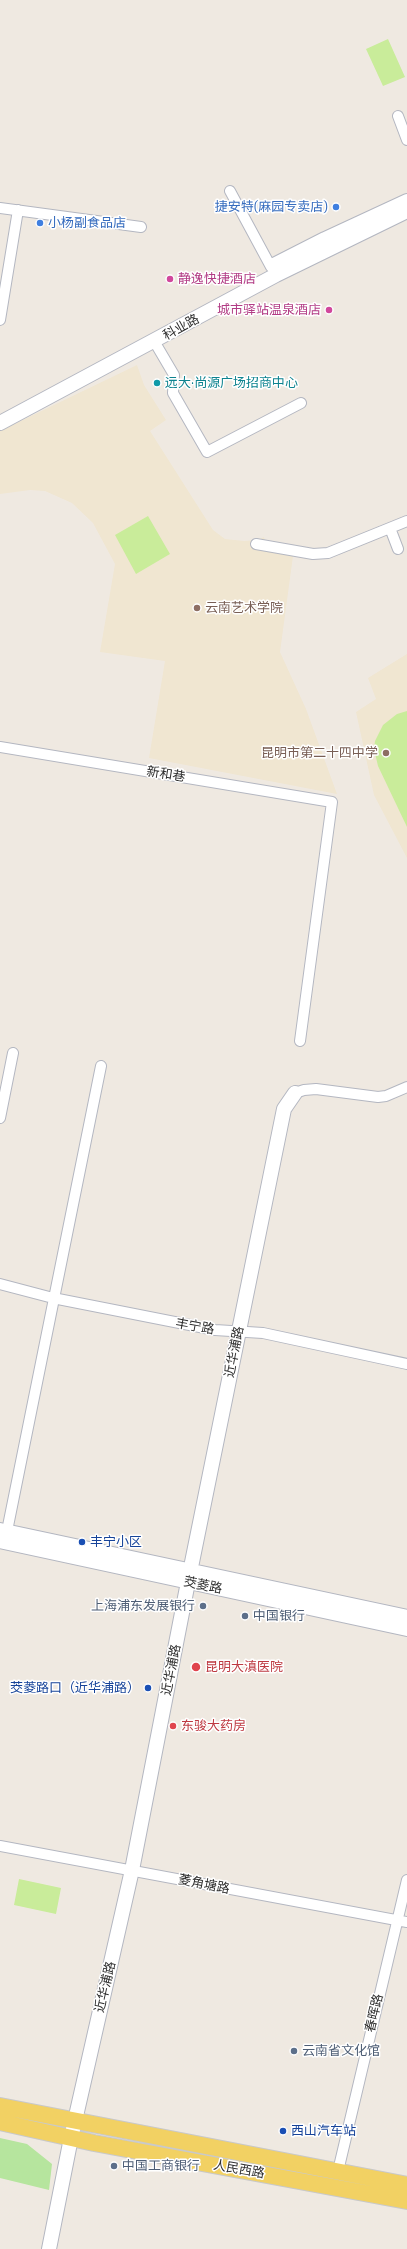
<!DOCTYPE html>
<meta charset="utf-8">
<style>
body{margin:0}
canvas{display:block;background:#efe9e1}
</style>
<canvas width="407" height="2249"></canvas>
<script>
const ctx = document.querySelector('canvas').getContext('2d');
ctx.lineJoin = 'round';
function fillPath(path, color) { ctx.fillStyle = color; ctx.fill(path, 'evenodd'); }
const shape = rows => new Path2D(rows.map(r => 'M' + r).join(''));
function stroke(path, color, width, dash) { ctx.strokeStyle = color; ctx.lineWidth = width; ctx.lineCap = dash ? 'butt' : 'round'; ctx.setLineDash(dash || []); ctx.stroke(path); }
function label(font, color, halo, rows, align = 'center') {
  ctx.font = font + ' "Exo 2","Noto Sans SC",sans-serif'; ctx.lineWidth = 3; ctx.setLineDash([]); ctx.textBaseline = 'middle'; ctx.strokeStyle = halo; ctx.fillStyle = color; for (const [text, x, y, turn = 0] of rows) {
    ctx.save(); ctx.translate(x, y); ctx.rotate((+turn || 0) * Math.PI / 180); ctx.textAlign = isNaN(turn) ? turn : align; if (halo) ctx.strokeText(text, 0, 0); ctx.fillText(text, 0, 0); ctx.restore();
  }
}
fillPath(shape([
 [137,365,144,385,166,420,150,431,213,530,225,539,244,541,258,540,264,537,267,549,293,556,280,652,306,709,337,794,149,758,165,661,100,652,115,564,93,523,72,503,45,491,30,490,0,494,0,431],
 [407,654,407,858,374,795,356,712,376,699,368,678]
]), '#f0e6d1');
fillPath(shape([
 [0,2138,27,2144,52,2164,49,2190,0,2178]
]), '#b6e59e');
fillPath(shape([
 [388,39,405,77,383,86,366,49],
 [148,516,170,554,136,574,115,535],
 [407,711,407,827,378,766,374,749,375,741,383,725,397,714],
 [19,1879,61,1888,56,1914,14,1905]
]), '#c9ec9a');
const street = shape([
 [398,116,407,140],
 [230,191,271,267],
 [0,208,141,227],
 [0,320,18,210],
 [154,341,174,375,173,393,207,452,301,403],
 [390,528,398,549],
 [256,544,313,554,328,553,407,521],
 [0,747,332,802,300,1041],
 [295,1093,304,1090,316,1089,378,1097,386,1096,407,1087],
 [0,1118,13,1053],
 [0,1284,53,1298,215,1330,263,1333,407,1364],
 [7,1531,101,1066],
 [0,1846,407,1922],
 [338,2171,407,1880]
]);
const secondary = shape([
 [274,265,325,239,407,201],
 [0,423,276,275,407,211],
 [0,1530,407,1617],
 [0,1541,407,1629],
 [49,2249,71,2138,132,1870,188,1582,284,1109,295,1093]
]);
const primary = shape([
 [0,2106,407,2185],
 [0,2122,94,2143,407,2201]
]);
stroke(street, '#b4b7c1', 12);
stroke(secondary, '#b4b7c1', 16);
stroke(primary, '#c9c9c9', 18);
stroke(street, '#fff', 10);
stroke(secondary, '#fff', 14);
stroke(primary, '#f2d163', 16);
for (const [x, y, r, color] of [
 [336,207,4,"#3f7fe0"],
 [40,223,4,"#3f7fe0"],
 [170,279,4,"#d1479c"],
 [329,310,4,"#d1479c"],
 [157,383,4,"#0f9aa8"],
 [197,608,4,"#8d6e63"],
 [386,753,4,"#8d6e63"],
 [82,1542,4,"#1a4fb4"],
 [203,1606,4,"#5c6f8a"],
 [245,1616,4,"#5c6f8a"],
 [196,1667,5,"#e0444e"],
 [148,1688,4,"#1a4fb4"],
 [173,1726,4,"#e0444e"],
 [294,2051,4,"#5c6f8a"],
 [283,2131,4,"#1a4fb4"],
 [114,2166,4,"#5c6f8a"]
]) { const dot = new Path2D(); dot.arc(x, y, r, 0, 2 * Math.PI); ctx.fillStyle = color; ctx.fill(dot); stroke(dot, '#fff', 1.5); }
label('13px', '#366cbe', '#fff', [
 ["捷安特(麻园专卖店)",328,207],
 ["小杨副食品店",48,223,"left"]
], 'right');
label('13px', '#b23c85', '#fff', [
 ["静逸快捷酒店",178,279],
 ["城市驿站温泉酒店",321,310,"right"]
], 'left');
label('13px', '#2e2e2e', '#fff', [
 ["科业路",181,327,-29],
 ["新和巷",166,774,9],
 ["丰宁路",195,1326,10],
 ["近华浦路",234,1352,-79],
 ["茭菱路",203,1585,12],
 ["近华浦路",171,1670,-79],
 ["菱角塘路",204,1884,11],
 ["近华浦路",105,1987,-77],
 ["春晖路",374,2013,-77],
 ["人民西路",239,2169,10]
]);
label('13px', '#0d838f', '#fff', [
 ["远大·尚源广场招商中心",165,383]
], 'left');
label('13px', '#785e54', '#fff', [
 ["云南艺术学院",205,608],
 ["昆明市第二十四中学",378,753,"right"]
], 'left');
label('13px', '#164399', '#fff', [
 ["丰宁小区",90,1542],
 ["茭菱路口（近华浦路）",140,1688,"right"],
 ["西山汽车站",291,2131]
], 'left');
label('13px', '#4e5e75', '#fff', [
 ["上海浦东发展银行",195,1606,"right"],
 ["中国银行",253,1616],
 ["云南省文化馆",302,2051],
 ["中国工商银行",122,2166]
], 'left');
label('13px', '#be3a42', '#fff', [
 ["昆明大滇医院",205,1667],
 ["东骏大药房",181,1726]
], 'left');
</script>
